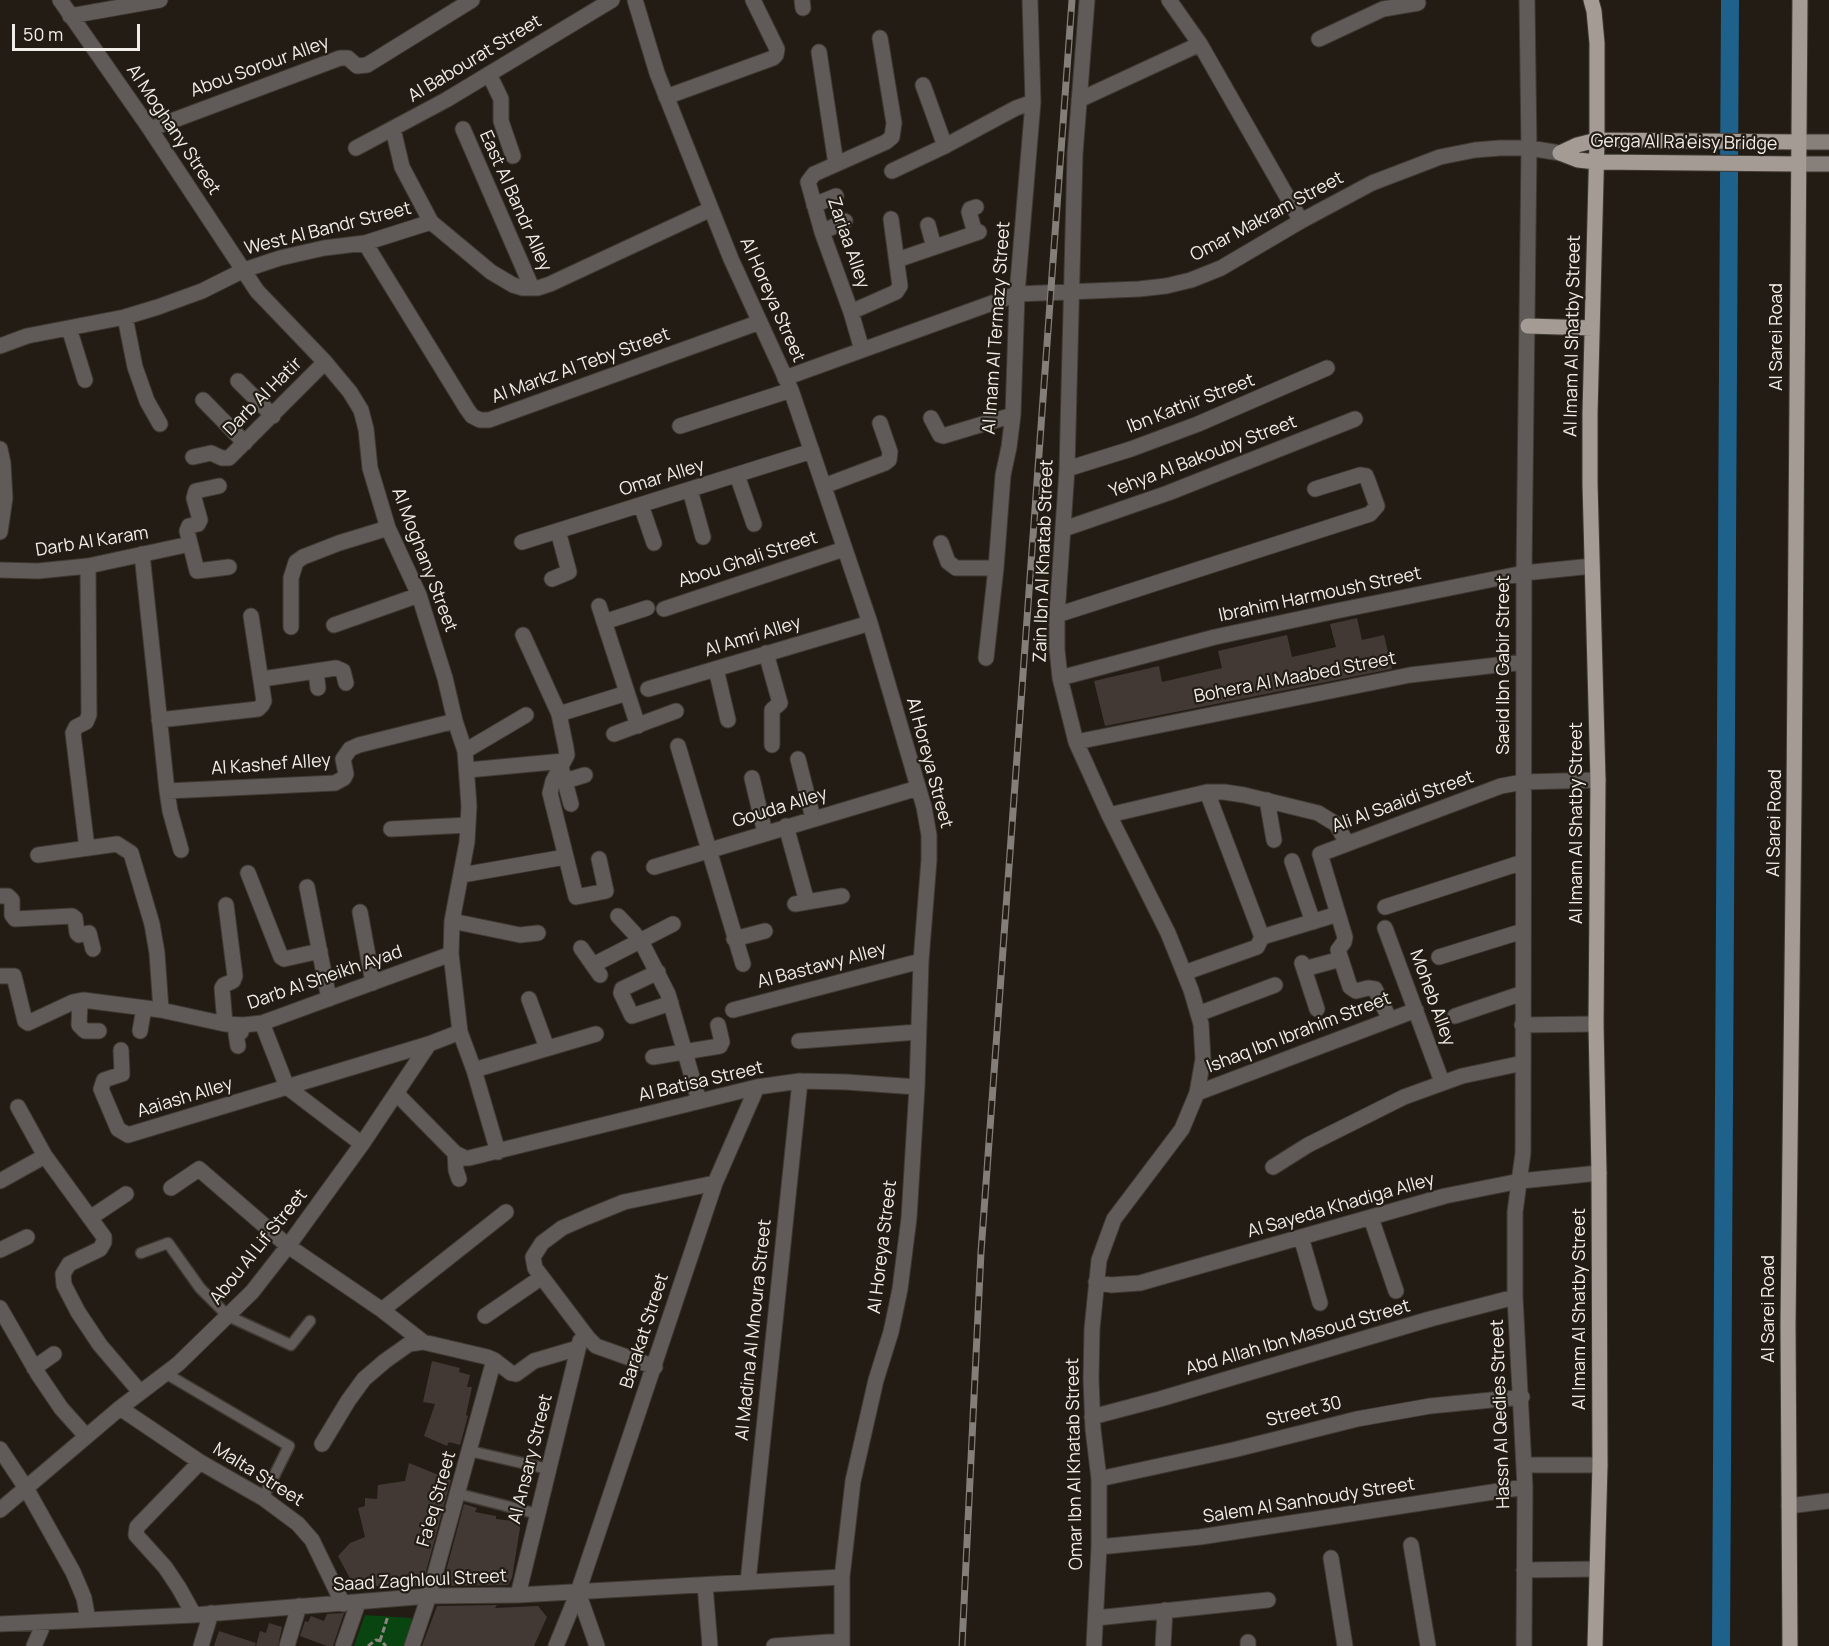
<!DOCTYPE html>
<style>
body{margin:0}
#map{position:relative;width:1829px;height:1646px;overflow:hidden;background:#221c14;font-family:Manrope,sans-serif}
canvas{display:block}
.scale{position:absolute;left:12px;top:24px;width:128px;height:27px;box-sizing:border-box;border:3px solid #f1ede8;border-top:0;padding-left:8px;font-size:18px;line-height:21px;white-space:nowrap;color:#f1ede8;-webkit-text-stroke:4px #221c14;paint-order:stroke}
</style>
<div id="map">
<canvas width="1829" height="1646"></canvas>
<div class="scale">50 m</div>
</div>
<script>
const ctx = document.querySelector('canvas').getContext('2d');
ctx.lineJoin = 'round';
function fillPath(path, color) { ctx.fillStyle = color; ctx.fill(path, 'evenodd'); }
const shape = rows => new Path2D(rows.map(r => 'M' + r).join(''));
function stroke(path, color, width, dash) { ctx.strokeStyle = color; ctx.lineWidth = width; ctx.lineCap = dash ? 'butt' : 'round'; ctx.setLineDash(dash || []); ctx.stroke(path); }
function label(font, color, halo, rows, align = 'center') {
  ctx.font = font + ' Manrope,sans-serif'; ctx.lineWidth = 4.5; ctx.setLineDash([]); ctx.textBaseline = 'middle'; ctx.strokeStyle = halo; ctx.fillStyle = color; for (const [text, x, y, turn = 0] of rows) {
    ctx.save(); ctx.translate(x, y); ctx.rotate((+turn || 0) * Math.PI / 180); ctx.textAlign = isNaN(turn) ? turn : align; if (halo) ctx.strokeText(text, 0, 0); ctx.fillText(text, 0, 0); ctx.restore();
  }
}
fillPath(shape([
 [365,1615,411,1618,413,1622,404,1646,354,1646]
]), '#084510');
stroke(shape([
 [1721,1646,1730,0]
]), '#1e618b', 18);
fillPath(shape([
 [1357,618,1362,640,1384,635,1392,669,1105,726,1094,681,1159,666,1162,682,1222,668,1218,651,1287,635,1292,657,1336,647,1330,624],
 [432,1361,460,1368,459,1372,470,1375,467,1387,472,1387,466,1415,468,1416,460,1445,449,1442,447,1446,424,1436,435,1404,423,1402],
 [409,1463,451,1480,422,1586,354,1586,338,1556,350,1543,365,1537,358,1508,365,1506,365,1498,377,1499,378,1485,405,1481],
 [464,1504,477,1508,475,1512,496,1516,496,1519,521,1522,512,1578,508,1585,442,1586],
 [497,1605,495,1608,538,1606,547,1617,534,1646,422,1646,437,1606],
 [344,1613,333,1646,327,1646,300,1636,305,1621,308,1622,311,1616,324,1621,327,1614],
 [269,1623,282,1627,278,1646,256,1646,260,1631,266,1633],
 [219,1631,256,1643,255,1646,214,1646]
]), '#433934');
const lane = shape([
 [141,1253,168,1243,200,1288,228,1316,291,1345,310,1321],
 [165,1373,289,1446,263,1498],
 [470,1451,549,1469],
 [459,1494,538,1514]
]);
const street = shape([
 [60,0,150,129,257,291,325,362,350,392,361,410,366,429,370,468,388,528,419,595,445,678,455,721,465,751,469,806,467,842,452,921,451,954,460,1032,474,1070,498,1152],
 [635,0,657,73,731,259,791,390,870,623,924,807,929,835,929,860,921,961,917,1087,909,1218,900,1289,891,1332,876,1380,853,1481,842,1577,842,1646],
 [802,0,803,8],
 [1087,0,1075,154,1067,469,1057,615,1057,649,1060,678,1076,742,1109,815,1168,933,1191,990,1201,1024,1203,1059,1197,1093,1182,1129,1114,1219,1099,1260,1092,1329,1091,1379,1093,1429,1099,1479,1099,1547,1094,1646],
 [1169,0,1200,44,1301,221],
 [70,16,160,0],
 [1319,39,1383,9,1418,3],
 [819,52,836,164],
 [489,74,501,99,501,121,513,156],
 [923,85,945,146],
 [666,97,773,58,776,55,777,49,753,0],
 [1079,100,1200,44],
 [150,129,340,58,348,58,357,66,367,65,472,0],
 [393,129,402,167,431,222],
 [463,129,532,288],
 [356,148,446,100,612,0],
 [892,171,945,146,1016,108,1033,102],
 [814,205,836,196],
 [928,225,934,247],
 [822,232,845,221],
 [975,233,969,212,970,209,976,207],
 [365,243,467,409,472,416,480,420,489,420,760,322],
 [897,260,979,232],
 [851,312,896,292,900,286,891,219],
 [125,317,135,367,147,401,160,424],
 [69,328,85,380],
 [0,346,27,336,125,317,158,307,202,291,244,270,280,258,324,248,365,243,431,222,491,272,513,285,523,288,538,288,550,284,711,209],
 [862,350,851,312,822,232,808,182,814,174,886,142,892,137,894,123,880,38],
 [785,378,1017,294,1139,289,1166,286,1191,280,1221,268,1301,221,1372,183,1440,157,1475,150,1500,148,1529,148,1560,153],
 [238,381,273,416],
 [203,400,245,443],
 [931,418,940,435,943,436,1013,415],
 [680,426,791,390],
 [0,449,3,463,5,498,0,532],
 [193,457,211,453,222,458,229,458,325,362],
 [1067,469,1131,449,1198,424,1327,368],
 [737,475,754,524],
 [219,486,196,491,194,498,200,520,198,524,189,526,187,531,197,571,229,567],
 [824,486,885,463,889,460,890,452,880,423],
 [690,490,703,537],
 [641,505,654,543],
 [1064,529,1168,493,1355,419],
 [522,542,812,451],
 [941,543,948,562,956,568,996,568],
 [142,554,167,791,170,811,181,850],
 [0,570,38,571,88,566,190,544],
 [552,579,569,572,558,531],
 [599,606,638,726],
 [664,609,844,549],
 [1057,615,1370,514,1377,506,1368,481,1366,476,1360,475,1315,489],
 [604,622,647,608],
 [334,625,419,595],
 [291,627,291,578,296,562,303,557,339,543,388,528],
 [523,635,559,714,566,748,567,755,553,781,550,793,576,897,606,891,599,859],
 [766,653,780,703,772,710,772,745],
 [986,658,996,568,1003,475,1009,447,1013,415,1017,294,1033,102,1030,0],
 [716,669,728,720],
 [316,671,318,688],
 [1060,678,1215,637,1336,611,1524,573,1592,566],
 [262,679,336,668,343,671,346,683],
 [648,689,870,623],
 [559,714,627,693],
 [159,720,258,709,262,705,264,701,251,616],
 [614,734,676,711],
 [1076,742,1410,675,1524,662],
 [678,746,743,964],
 [465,751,526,715],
 [798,759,813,818],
 [561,767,571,804],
 [468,770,564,761],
 [752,778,765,833],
 [565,781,585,775],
 [167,791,335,783,344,778,346,774,343,759,350,749,359,745,455,721],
 [1207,792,1262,937],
 [1267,800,1274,840],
 [1109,815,1207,792,1224,792,1244,795,1318,813,1336,824,1347,843],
 [786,826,807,902],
 [391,829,468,825],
 [87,848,73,733,76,727,86,722,89,715,88,566],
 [38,855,117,844,131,853,152,924,157,953,161,1010],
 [1292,861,1313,922],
 [654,867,918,788],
 [248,873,281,957,284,959,320,951],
 [462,875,565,857],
 [307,887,329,999],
 [0,896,8,896,12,900,12,915,15,919,72,916,75,918,77,933,79,935,89,933,93,949],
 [795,904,842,896],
 [1385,907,1523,862],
 [360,912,373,983],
 [618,916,634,933,644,947,668,994,699,1101],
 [452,921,520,935,538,933],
 [1385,928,1442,1082],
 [734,939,765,931],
 [581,948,600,975],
 [1439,957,1523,931],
 [1302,963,1317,1009],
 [593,965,673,924],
 [1304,969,1341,959],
 [658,972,622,989,621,993,632,1016,671,1003],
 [1184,973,1257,947,1262,937,1338,914],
 [0,976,14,976,25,1021,28,1023,73,1002,83,1000,161,1010,225,1024,243,1025,262,1023,451,954],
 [529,999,547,1048],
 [80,1001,79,1025,85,1031,99,1031],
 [733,1010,921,961],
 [1198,1014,1275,985],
 [1455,1016,1523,993],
 [1390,1020,1375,989,1368,988,1356,991,1350,987,1338,950,1344,942,1345,937,1320,854,1501,786,1523,782,1598,780],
 [262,1023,287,1087,362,1144],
 [225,1024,222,988,224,985,233,981,235,976,226,905],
 [1522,1025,1596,1024],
 [140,1031,144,1008],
 [799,1041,918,1032],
 [238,1046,236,1034,241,1032,243,1025],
 [121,1050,122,1074,104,1080,101,1089,118,1129,128,1135,429,1044,460,1032],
 [653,1057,720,1046,722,1042,718,1025],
 [474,1070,596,1034],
 [396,1093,455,1153,465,1158,469,1158,757,1087,800,1081,846,1082,917,1087],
 [1197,1093,1416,1010],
 [18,1107,45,1156,104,1237,104,1242,100,1249,69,1264,63,1274,64,1285,78,1312,100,1345,140,1392],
 [455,1153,456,1170,459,1179],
 [1273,1167,1308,1145,1404,1097,1462,1076,1523,1063],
 [0,1181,45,1156],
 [171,1188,199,1169,288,1246,382,1310,423,1342],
 [90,1218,126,1194],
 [1371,1218,1396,1291],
 [1301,1237,1320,1303],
 [0,1250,27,1237],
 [1096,1282,1111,1285,1140,1283,1445,1196,1520,1181,1599,1173],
 [0,1308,38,1374,61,1408,86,1436],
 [382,1310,506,1212],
 [485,1316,542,1277],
 [655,1367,596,1346,588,1338,535,1268,533,1257,542,1243,562,1228,587,1217,624,1202,715,1183],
 [34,1368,54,1354],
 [120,1408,200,1462,263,1498,298,1524,312,1540,343,1604],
 [1092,1417,1160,1399,1430,1319,1515,1297],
 [322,1444,348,1401,364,1379,385,1361,409,1344,423,1342,487,1357,494,1360,511,1373,516,1374,534,1361,578,1348],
 [0,1449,26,1488,73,1572,84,1598,88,1620],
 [1524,1465,1600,1465],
 [1099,1479,1233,1450,1357,1419,1430,1406,1522,1397],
 [1789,1506,1829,1501],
 [0,1510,120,1408,178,1364,252,1292,288,1246,362,1144,429,1044],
 [1411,1545,1428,1646],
 [1099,1547,1200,1537,1525,1487],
 [1331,1558,1345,1646],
 [1524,1570,1597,1569],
 [748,1582,800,1081],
 [705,1585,710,1646],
 [578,1592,597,1646],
 [518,1595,580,1341],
 [194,1615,179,1588,165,1567,136,1535,137,1527,200,1462],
 [1096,1618,1268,1600],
 [0,1624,194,1615,429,1596,518,1595,842,1577],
 [1248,1642,1248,1646],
 [34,1646,44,1623],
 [201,1646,211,1613],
 [287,1646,299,1606],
 [343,1646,358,1603],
 [412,1646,429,1596,494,1360],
 [556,1646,578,1592,715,1183,757,1087],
 [774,1646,842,1641],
 [1163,1646,1165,1610],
 [1524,1646,1525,1487,1515,1297,1515,1212,1523,1153,1524,573,1529,148,1527,0]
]);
const secondary = shape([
 [1798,142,1829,142],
 [1798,164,1829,164]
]);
const primary = shape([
 [1591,0,1594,11,1597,43,1597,140,1590,413,1590,484,1598,780,1596,1024,1599,1173,1600,1465,1595,1646],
 [1560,153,1577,145,1597,140,1798,142],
 [1560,153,1578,160,1596,162,1798,164],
 [1528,326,1592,328],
 [1790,1646,1788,1325,1794,798,1800,0]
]);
stroke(lane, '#3f3932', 13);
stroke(street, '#3f3932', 17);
stroke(secondary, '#3f3932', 17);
stroke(primary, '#3f3932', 17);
stroke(shape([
 [380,1641,388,1616],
 [368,1646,376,1640,381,1641,386,1646]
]), '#8c8780', 3, [6, 3]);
stroke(lane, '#605b58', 10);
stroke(street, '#605b58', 15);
stroke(secondary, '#867f7a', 15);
stroke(primary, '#a39b94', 15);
const rail = shape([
 [962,1646,981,1252,1072,0]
]);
stroke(rail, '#837e77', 7);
stroke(rail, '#221c14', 4.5, [14]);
label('18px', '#f1ede8', '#221c14', [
 ["Al Babourat Street",475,59,-31],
 ["Abou Sorour Alley",260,67,-20],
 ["Al Moghany Street",173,130,56],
 ["Gerga Al Ra'eisy Bridge",1684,143,1],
 ["East Al Bandr Alley",515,201,66],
 ["Omar Makram Street",1267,217,-28],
 ["West Al Bandr Street",328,229,-14],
 ["Zariaa Alley",848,243,71],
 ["Al Horeya Street",772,300,66],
 ["Al Imam Al Termazy Street",997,328,-86],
 ["Al Imam Al Shatby Street",1573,336,-89],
 ["Al Sarei Road",1777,337,-90],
 ["Al Markz Al Teby Street",581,366,-20],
 ["Darb Al Hatir",263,397,-45],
 ["Ibn Kathir Street",1191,404,-21],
 ["Yehya Al Bakouby Street",1203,457,-21],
 ["Omar Alley",662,478,-17],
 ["Darb Al Karam",92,542,-9],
 ["Al Moghany Street",424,560,69],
 ["Abou Ghali Street",748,560,-18],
 ["Zain Ibn Al Khatab Street",1044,561,-88],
 ["Ibrahim Harmoush Street",1320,595,-12],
 ["Al Amri Alley",753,637,-17],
 ["Saeid Ibn Gabir Street",1504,665,-90],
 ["Bohera Al Maabed Street",1295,678,-11],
 ["Al Horeya Street",929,763,75],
 ["Al Kashef Alley",271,765,-4],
 ["Ali Al Saaidi Street",1403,802,-20],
 ["Gouda Alley",780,808,-17],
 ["Al Imam Al Shatby Street",1577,823,-90],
 ["Al Sarei Road",1775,823,-89],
 ["Al Bastawy Alley",822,966,-15],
 ["Darb Al Sheikh Ayad",325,978,-19],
 ["Moheb Alley",1432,998,70],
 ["Ishaq Ibn Ibrahim Street",1299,1033,-21],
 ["Al Batisa Street",701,1082,-13],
 ["Aaiash Alley",185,1098,-17],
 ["Al Sayeda Khadiga Alley",1341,1206,-16],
 ["Abou Al Lif Street",259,1247,-51],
 ["Al Horeya Street",883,1247,-83],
 ["Al Imam Al Shatby Street",1580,1309,-90],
 ["Al Sarei Road",1769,1309,-90],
 ["Al Madina Al Mnoura Street",754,1330,-84],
 ["Barakat Street",645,1331,-72],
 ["Abd Allah Ibn Masoud Street",1298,1338,-16],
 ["Street 30",1304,1412,-14],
 ["Hassn Al Qedies Street",1501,1414,-92],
 ["Al Ansary Street",531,1459,-76],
 ["Omar Ibn Al Khatab Street",1075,1464,-91],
 ["Malta Street",258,1475,32],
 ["Fa'eq Street",437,1499,-74],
 ["Salem Al Sanhoudy Street",1309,1501,-9],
 ["Saad Zaghloul Street",420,1581,-3]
]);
</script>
